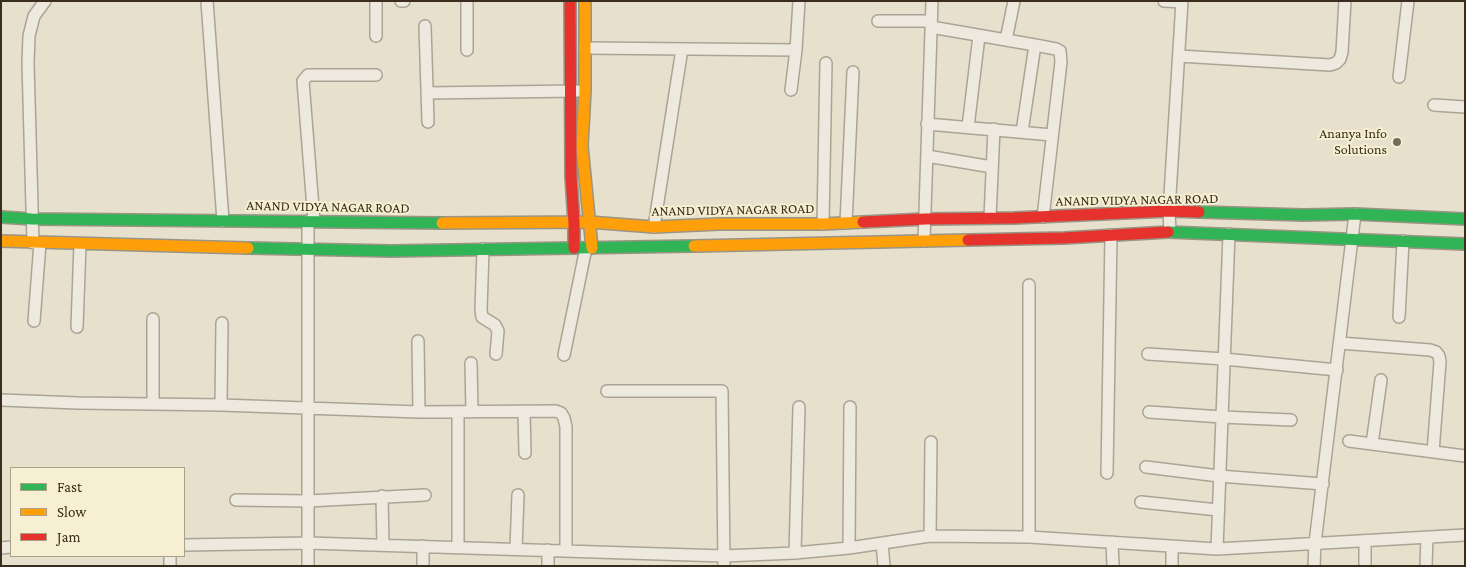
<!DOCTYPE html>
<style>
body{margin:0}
#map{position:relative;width:1466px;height:567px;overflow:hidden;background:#e6e0cc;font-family:"Crimson Pro",serif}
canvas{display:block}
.frame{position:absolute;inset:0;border:2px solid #3a2d1d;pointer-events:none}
.legend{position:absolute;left:10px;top:467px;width:175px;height:90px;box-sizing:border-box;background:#f7efd1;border:1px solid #aba189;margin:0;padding:6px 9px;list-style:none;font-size:15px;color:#3a2d1d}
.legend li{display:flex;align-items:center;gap:10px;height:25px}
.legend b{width:25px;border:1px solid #aba189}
</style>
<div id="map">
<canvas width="1466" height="567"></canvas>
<div class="frame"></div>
<ul class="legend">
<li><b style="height:6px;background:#30b455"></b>Fast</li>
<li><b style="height:6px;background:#ff9f0a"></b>Slow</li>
<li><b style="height:6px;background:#e5322d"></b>Jam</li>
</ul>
</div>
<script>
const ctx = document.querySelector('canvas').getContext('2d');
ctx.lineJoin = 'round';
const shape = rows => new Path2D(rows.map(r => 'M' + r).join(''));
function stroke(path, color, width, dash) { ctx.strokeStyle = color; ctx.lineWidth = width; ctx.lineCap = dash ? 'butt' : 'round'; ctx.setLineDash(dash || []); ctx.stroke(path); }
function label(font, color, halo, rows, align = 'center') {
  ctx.font = font + ' "Crimson Pro",serif'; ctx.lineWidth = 4; ctx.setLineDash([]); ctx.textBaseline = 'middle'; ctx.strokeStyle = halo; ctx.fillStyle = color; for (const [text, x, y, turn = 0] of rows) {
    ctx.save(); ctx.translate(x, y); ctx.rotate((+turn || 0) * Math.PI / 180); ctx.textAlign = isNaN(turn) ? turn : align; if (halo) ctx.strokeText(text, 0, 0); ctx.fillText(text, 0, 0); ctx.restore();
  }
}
const street = shape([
 [207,1,223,221],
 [376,1,376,36],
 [401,1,404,1],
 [467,1,467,50],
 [1164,1,1182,2],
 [878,21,931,21],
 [425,26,428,122],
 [931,27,1035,45,1056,49,1060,51,1061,62,1043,217],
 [1006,40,1014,1],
 [585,48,796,50],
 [1179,56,1330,65,1336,63,1340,59,1342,52,1345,1],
 [1399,77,1408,1],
 [791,90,796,50,799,1],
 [427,93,578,91],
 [1434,105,1465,107],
 [927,124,1052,135],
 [968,127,979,36],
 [1022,132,1035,45],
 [927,156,992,167],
 [990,218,994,129],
 [308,221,308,566],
 [314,221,303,81,308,75,376,75],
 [846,223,853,72],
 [823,224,826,63],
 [654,227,682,49],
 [1170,232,1169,211,1182,1],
 [924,241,932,1],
 [33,243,28,63,29,36,34,16,45,1],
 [483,249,481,310,482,317,495,325,498,331,496,354],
 [1029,285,1029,537],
 [1399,317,1403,241],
 [153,319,153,404],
 [34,321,40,243],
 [77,327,80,244],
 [418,341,419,412],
 [1340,343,1430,350,1436,352,1439,356,1440,362,1433,452],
 [1148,354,1224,359,1337,370],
 [564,355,586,248],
 [471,363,472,412],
 [607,391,722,391,724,566],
 [1,400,78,403,221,405,419,412,556,411,561,413,564,418,566,427,566,551],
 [221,405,222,323],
 [524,411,525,453],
 [458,412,458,547],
 [1149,412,1222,417,1291,420],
 [1349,441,1465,456],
 [1372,444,1381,380],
 [1146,467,1219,476,1323,484],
 [1107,473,1111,235],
 [382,496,383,545],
 [236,500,308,501,425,495],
 [1141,502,1218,510],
 [930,536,931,442],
 [1112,542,1113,566],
 [882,543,884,566],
 [184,545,308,543,724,556,795,553,849,548,930,536,1029,537,1217,549,1465,535],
 [423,546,423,566],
 [1,548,11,547],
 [849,548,850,407],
 [516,549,518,495],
 [1217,549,1229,234],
 [548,550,548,566],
 [795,553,799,407],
 [170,556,170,566],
 [1172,566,1172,546],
 [1314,566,1315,543,1355,214],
 [1365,566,1365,541],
 [1426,566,1427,537]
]);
const fast = shape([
 [1199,212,1304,215,1355,214,1465,219],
 [1,217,32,219,442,223],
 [1168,232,1465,244],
 [248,248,391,251,694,246]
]);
const slow = shape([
 [585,1,585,91,582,146,592,248],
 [442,223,589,222,654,227,720,224,823,224,863,222],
 [1,241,248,248],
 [694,246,968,240]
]);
const jam = shape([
 [570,1,571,176,574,223,574,248],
 [863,222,925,219,1014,218,1169,211,1199,212],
 [968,240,1064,238,1168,232]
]);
stroke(street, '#aba496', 14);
stroke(fast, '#9a9485', 14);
stroke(slow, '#9a9485', 14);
stroke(jam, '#9a9485', 14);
stroke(street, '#ede9de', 11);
stroke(fast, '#30b455', 11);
stroke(slow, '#ff9f0a', 11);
stroke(jam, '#e5322d', 11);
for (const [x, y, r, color] of [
 [1397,142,5,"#766c5a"]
]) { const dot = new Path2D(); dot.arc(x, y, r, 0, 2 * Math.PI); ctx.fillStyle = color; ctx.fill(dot); stroke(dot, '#f7efd1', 2); }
label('14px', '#3a2d1d', '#f7efd1', [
 ["Ananya Info",1387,134],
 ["Solutions",1387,150]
], 'right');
label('14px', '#3a2d1d', '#f7efd1', [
 ["ANAND VIDYA NAGAR ROAD",1137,200,-1],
 ["ANAND VIDYA NAGAR ROAD",328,207,1],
 ["ANAND VIDYA NAGAR ROAD",733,210,-1]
]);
</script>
